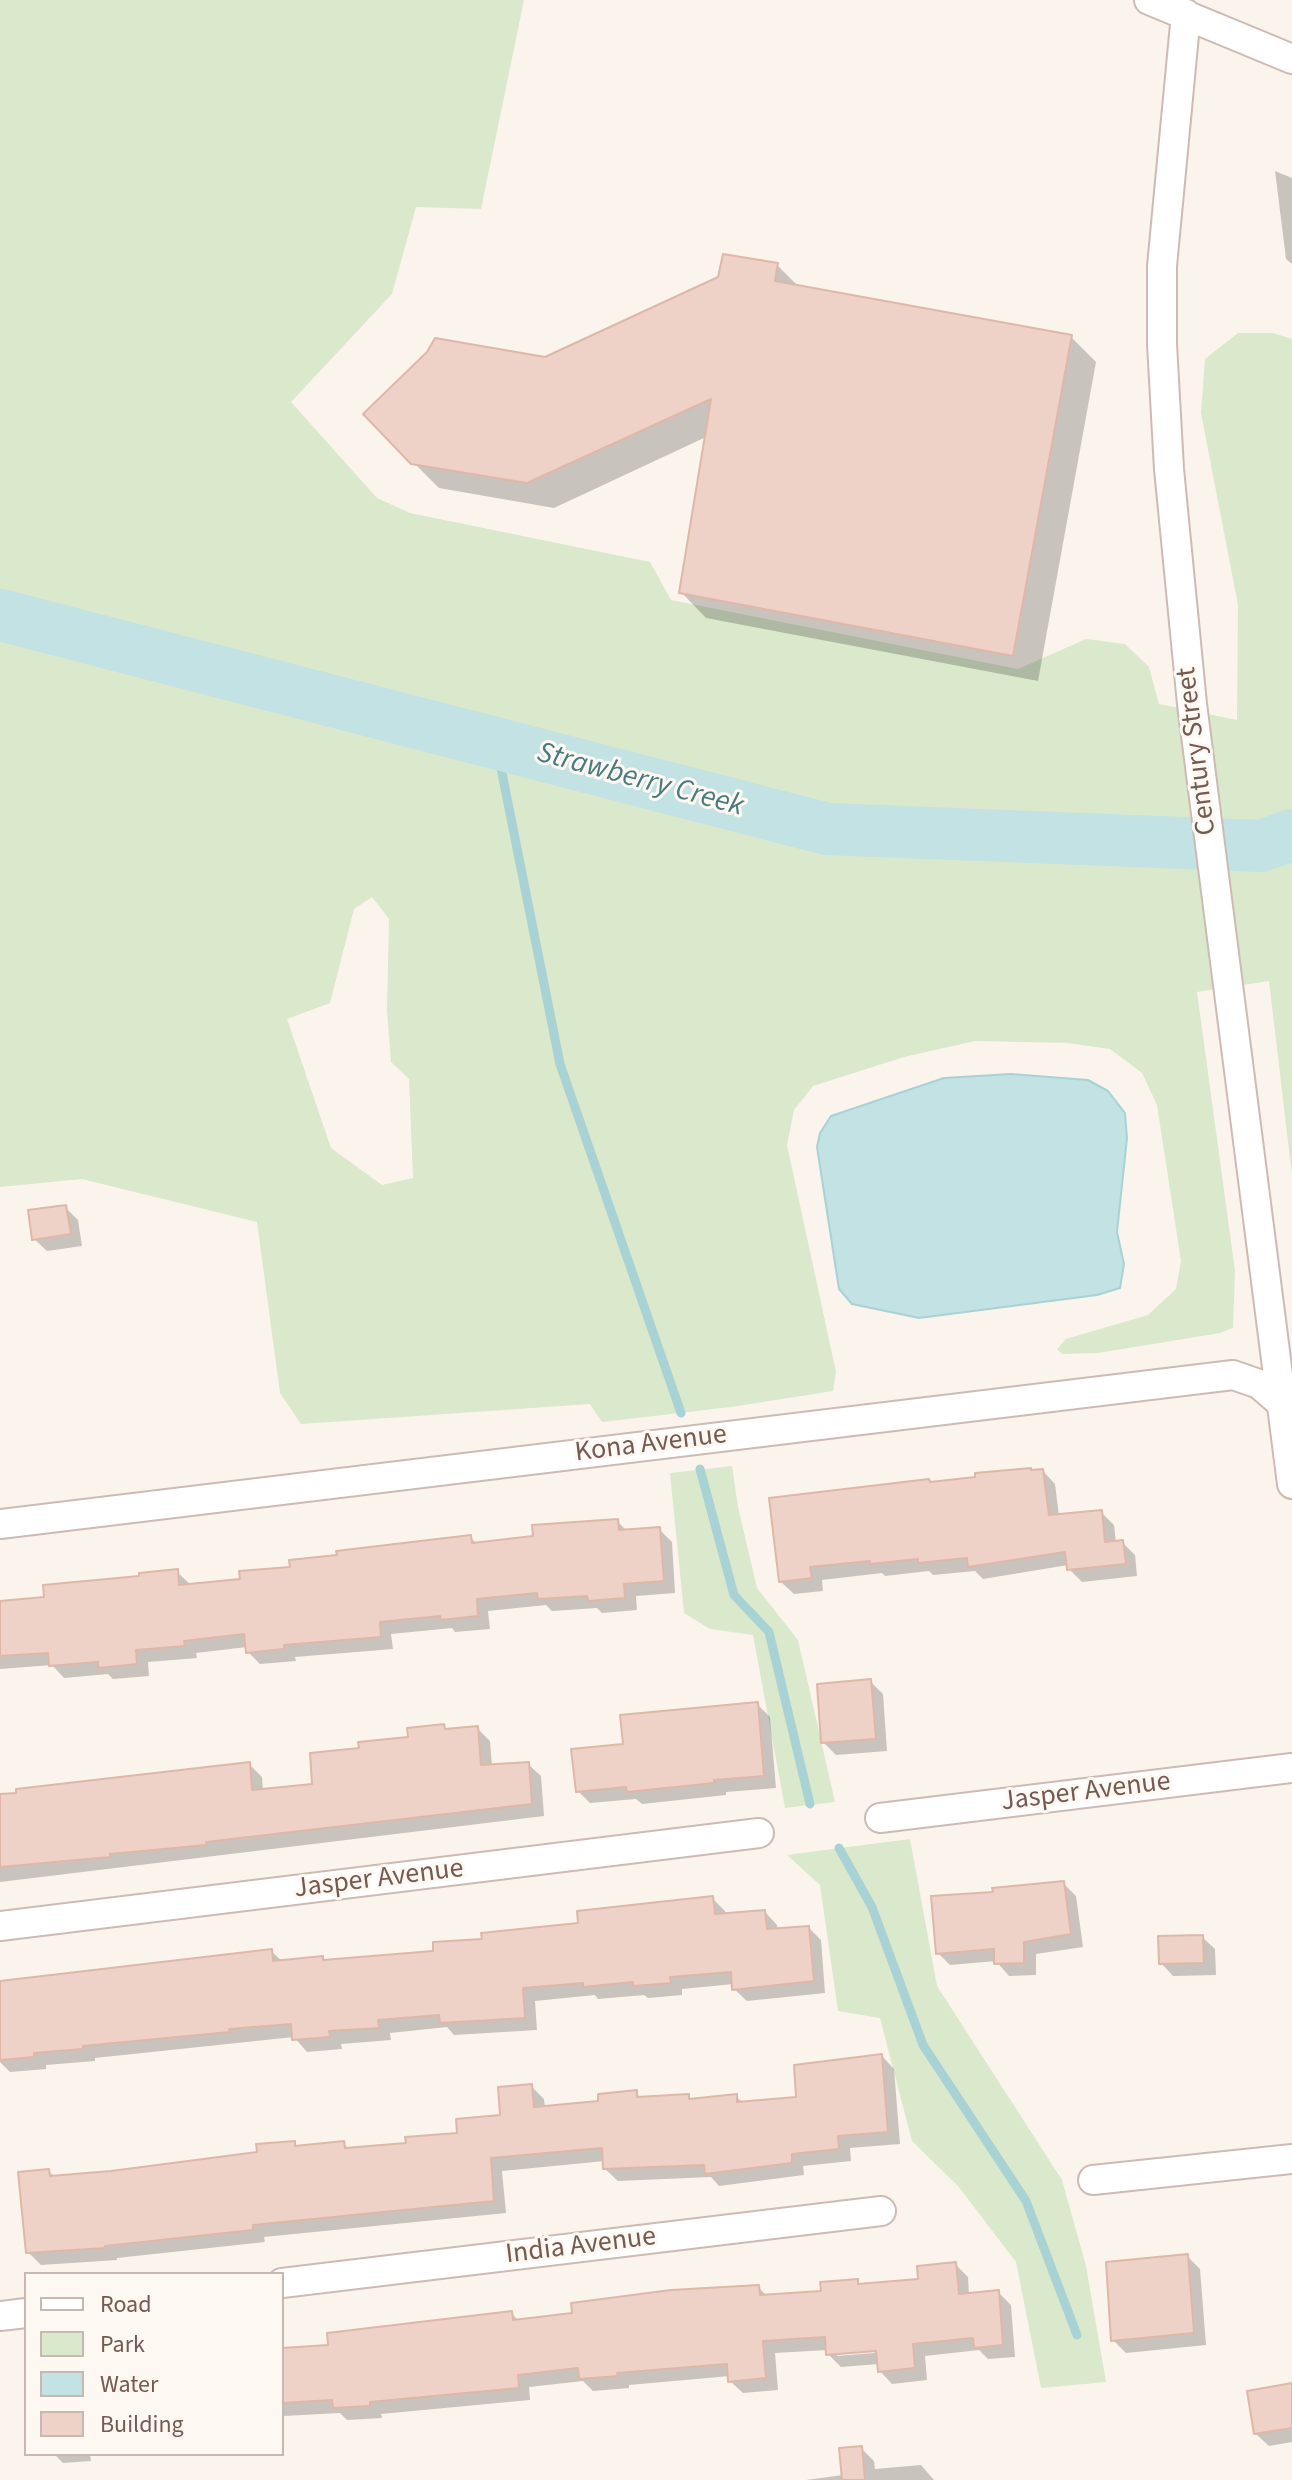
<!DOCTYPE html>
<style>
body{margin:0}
#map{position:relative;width:1292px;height:2480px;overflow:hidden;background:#fbf4ec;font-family:"Source Sans 3",sans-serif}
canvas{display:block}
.legend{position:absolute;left:24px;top:2272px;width:260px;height:184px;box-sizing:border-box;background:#fef8f3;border:2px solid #c7b9b2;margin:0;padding:10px 14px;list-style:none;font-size:24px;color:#745a51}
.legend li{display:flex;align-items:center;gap:16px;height:40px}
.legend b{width:40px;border:2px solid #c7b9b2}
</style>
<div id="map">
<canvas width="1292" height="2480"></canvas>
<ul class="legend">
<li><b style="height:10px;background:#fff"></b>Road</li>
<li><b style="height:22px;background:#dae8cc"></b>Park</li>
<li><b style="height:22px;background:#c2e2e3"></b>Water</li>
<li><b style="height:22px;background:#eed2c7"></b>Building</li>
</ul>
</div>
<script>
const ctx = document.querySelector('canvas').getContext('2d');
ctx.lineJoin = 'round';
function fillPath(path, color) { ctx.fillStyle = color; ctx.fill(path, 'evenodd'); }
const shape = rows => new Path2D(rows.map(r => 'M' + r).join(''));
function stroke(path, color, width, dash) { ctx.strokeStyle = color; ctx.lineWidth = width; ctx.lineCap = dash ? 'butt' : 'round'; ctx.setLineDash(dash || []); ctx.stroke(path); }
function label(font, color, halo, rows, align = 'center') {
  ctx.font = font + ' "Source Sans 3",sans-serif'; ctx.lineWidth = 6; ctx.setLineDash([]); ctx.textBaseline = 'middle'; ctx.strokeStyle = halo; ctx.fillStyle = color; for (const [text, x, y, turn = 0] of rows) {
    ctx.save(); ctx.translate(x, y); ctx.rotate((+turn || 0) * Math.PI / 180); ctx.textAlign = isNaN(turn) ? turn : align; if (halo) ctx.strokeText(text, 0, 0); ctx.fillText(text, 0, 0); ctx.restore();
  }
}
fillPath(shape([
 [0,0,524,0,481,209,416,207,392,294,291,402,377,498,410,513,650,562,671,600,1018,669,1086,639,1125,644,1149,667,1159,704,1237,720,1238,605,1201,413,1205,359,1238,333,1273,333,1292,339,1292,1175,1269,981,1197,992,1235,1271,1233,1328,1220,1333,1098,1353,1062,1354,1057,1349,1066,1339,1148,1315,1176,1289,1181,1261,1157,1105,1142,1073,1110,1049,1068,1043,975,1041,904,1057,813,1086,794,1110,787,1145,836,1372,833,1391,731,1407,602,1422,590,1404,301,1424,280,1393,257,1222,82,1179,0,1187],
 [372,897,389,919,387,1010,391,1062,409,1079,413,1178,382,1185,331,1148,287,1019,330,1003,354,909],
 [732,1466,738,1507,757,1588,798,1640,835,1802,785,1808,753,1635,710,1629,684,1613,670,1473],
 [910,1839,937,1986,1062,2180,1086,2266,1106,2382,1041,2388,1016,2262,958,2186,912,2141,880,2018,838,2011,820,1885,787,1855]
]), '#dae8cc');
const water = shape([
 [1011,1074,1088,1080,1108,1091,1125,1113,1127,1138,1117,1232,1124,1264,1120,1288,1097,1295,919,1318,852,1304,839,1289,817,1147,820,1133,831,1116,944,1078,1011,1074]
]);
fillPath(water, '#c2e2e3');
stroke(water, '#a9d2d4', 2);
fillPath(shape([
 [1275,171,1292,178,1292,264,1286,259],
 [777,265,799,287,1071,337,1096,362,1038,681,706,618,681,592,706,437,554,508,439,488,413,462,545,359],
 [65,1207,78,1220,82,1246,47,1251,34,1239],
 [1043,1471,1055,1484,1059,1516,1101,1512,1114,1525,1116,1543,1122,1542,1135,1555,1137,1576,1082,1582,1069,1569,1068,1565,983,1579,975,1571,933,1575,929,1571,885,1576,882,1573,822,1580,823,1591,794,1594,781,1582,931,1484],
 [618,1522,627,1531,659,1529,672,1542,675,1593,636,1596,637,1610,602,1613,597,1608,552,1611,546,1605,488,1611,490,1629,455,1632,452,1628,391,1634,393,1649,295,1657,296,1661,260,1664,248,1652,247,1647,196,1653,197,1658,148,1662,149,1676,113,1679,108,1674,64,1678,52,1665,0,1669,0,1603,46,1599,177,1572,190,1584,242,1581,292,1569,470,1537,477,1544,535,1538],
 [870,1681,883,1694,887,1751,836,1755,823,1742],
 [757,1704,770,1717,776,1788,726,1792,726,1795,642,1804,636,1799,590,1803,578,1791,625,1746],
 [444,1726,448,1731,477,1728,490,1741,492,1766,528,1764,541,1776,544,1816,0,1882,0,1796,249,1764,262,1777,263,1791,315,1786,361,1750,410,1739],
 [1063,1883,1076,1896,1083,1947,1036,1954,1036,1975,1009,1976,996,1961,950,1965,938,1953,995,1893],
 [712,1898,725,1911,725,1915,765,1912,777,1925,778,1930,809,1928,821,1940,825,1993,747,2001,734,1989,734,1984,682,1989,682,1995,648,1998,644,1995,598,1999,595,1995,535,2001,537,2030,454,2035,447,2027,390,2033,391,2040,341,2044,342,2049,307,2052,294,2037,95,2058,95,2061,46,2065,46,2069,10,2072,0,2062,0,1982,271,1951,283,1962,322,1958,325,1962,435,1953,484,1940],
 [1202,1937,1215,1949,1216,1975,1173,1976,1161,1963],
 [882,2056,894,2069,900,2144,850,2148,851,2161,803,2166,804,2175,719,2186,711,2177,618,2181,605,2169,605,2161,502,2171,506,2213,264,2237,265,2242,117,2258,117,2260,41,2265,28,2252,48,2171,55,2177,111,2173,259,2154,294,2143,299,2147,343,2143,350,2150,408,2145,459,2134,502,2117,531,2086,544,2099,545,2108,600,2103,636,2093,642,2099,688,2096,692,2100,736,2096,743,2103,799,2099],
 [1187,2256,1200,2269,1206,2345,1126,2353,1113,2340],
 [955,2264,968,2277,969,2295,998,2292,1011,2305,1015,2357,988,2359,979,2350,925,2356,927,2380,892,2384,880,2371,879,2364,841,2367,828,2354,828,2350,775,2353,778,2390,743,2393,730,2381,730,2376,629,2385,629,2388,593,2391,583,2381,529,2387,530,2400,381,2414,382,2418,347,2420,340,2413,284,2416,282,2419,282,2350,330,2347,511,2313,519,2321,758,2287,768,2297,823,2293,857,2281,862,2286,920,2280],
 [886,2348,886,2352,837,2356,837,2352],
 [1292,2385,1292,2442,1269,2446,1256,2434],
 [861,2448,874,2461,875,2469,921,2465,934,2480,806,2480,843,2475],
 [54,2454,90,2454,91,2461,63,2463]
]), '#0003');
stroke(shape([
 [496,743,560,1064,681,1413],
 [700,1469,734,1595,769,1632,810,1804],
 [839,1848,872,1907,923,2045,1026,2201,1077,2335]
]), '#a9d2d4', 9);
stroke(shape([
 [0,615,827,829,1261,846,1292,835]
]), '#c2e2e3', 52);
const building = shape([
 [723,254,778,263,775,281,1072,335,1013,656,679,593,711,399,527,483,411,464,363,414,427,352,435,338,545,357,718,277,723,254],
 [66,1205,71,1234,32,1240,28,1210,66,1205],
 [1031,1468,1031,1470,1043,1469,1049,1515,1102,1510,1105,1542,1123,1540,1126,1564,1067,1570,1065,1552,968,1567,967,1558,918,1563,918,1559,870,1564,870,1561,810,1567,812,1578,779,1582,769,1498,929,1479,930,1482,975,1477,975,1473,1031,1468],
 [618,1519,619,1530,660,1527,664,1581,624,1584,625,1598,588,1601,587,1596,538,1599,537,1593,477,1599,478,1616,441,1620,440,1616,380,1622,381,1637,284,1645,284,1649,246,1653,244,1634,184,1641,185,1646,136,1650,137,1664,98,1668,98,1662,49,1666,48,1653,0,1656,0,1601,44,1597,43,1585,139,1576,139,1573,178,1569,179,1585,240,1579,239,1571,290,1567,289,1560,337,1555,336,1551,471,1535,472,1543,533,1536,532,1525,618,1519],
 [871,1679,876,1739,821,1743,817,1684,871,1679],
 [758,1702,764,1776,714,1780,714,1783,627,1792,626,1787,576,1792,571,1749,623,1744,620,1715,758,1702],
 [444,1724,445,1729,478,1726,481,1765,529,1762,532,1804,206,1842,207,1845,110,1854,110,1857,0,1867,0,1794,16,1793,16,1789,250,1762,252,1790,312,1784,310,1753,359,1748,358,1742,408,1737,407,1728,444,1724],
 [1064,1881,1071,1934,1024,1942,1024,1963,994,1964,994,1949,936,1954,931,1896,993,1892,992,1888,1064,1881],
 [713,1896,715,1914,765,1910,767,1929,809,1926,814,1981,732,1990,731,1972,670,1977,671,1983,633,1986,633,1982,583,1987,583,1983,523,1988,525,2018,440,2023,439,2015,378,2020,379,2028,329,2031,330,2037,292,2040,291,2024,229,2029,230,2032,83,2046,83,2049,34,2053,34,2057,0,2060,0,1981,272,1949,273,1961,323,1956,323,1960,433,1951,433,1942,482,1939,481,1933,578,1923,577,1911,713,1896],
 [1203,1935,1204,1963,1159,1964,1158,1936,1203,1935],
 [882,2054,888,2132,838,2136,839,2149,792,2154,792,2163,705,2174,704,2165,603,2169,602,2148,491,2158,494,2201,253,2225,253,2230,105,2246,105,2248,26,2253,18,2172,49,2169,50,2176,111,2171,257,2152,256,2144,295,2141,295,2146,344,2141,345,2148,406,2143,405,2137,457,2133,456,2119,500,2115,498,2087,532,2084,534,2107,598,2101,598,2094,637,2090,637,2097,689,2094,689,2099,737,2094,737,2102,796,2097,794,2065,882,2054],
 [1188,2254,1194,2333,1111,2341,1106,2262,1188,2254],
 [956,2262,959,2294,999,2290,1003,2345,974,2348,973,2338,913,2344,915,2368,878,2372,876,2351,826,2355,825,2337,763,2341,766,2378,728,2382,727,2364,617,2373,618,2376,579,2379,578,2368,518,2375,519,2388,370,2402,370,2406,333,2408,332,2400,282,2403,282,2348,328,2345,327,2333,512,2311,513,2320,572,2313,571,2303,671,2290,759,2285,760,2295,821,2291,820,2282,858,2279,858,2284,918,2279,917,2266,956,2262],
 [1292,2383,1292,2428,1254,2434,1247,2391,1292,2383],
 [862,2446,865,2480,842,2480,839,2448,862,2446]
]);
fillPath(building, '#eed2c7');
stroke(building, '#dfb7a9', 2);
const minor = shape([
 [1149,0,1292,59],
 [1186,14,1162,266,1162,344,1169,469,1192,704,1292,1484],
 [0,1524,1233,1375,1259,1384,1287,1408],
 [880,1818,1292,1768],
 [0,1926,759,1833],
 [1093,2180,1292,2159],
 [282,2283,881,2211],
 [0,2316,26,2313]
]);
stroke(minor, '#cdbbb3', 32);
stroke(minor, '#fff', 28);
label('28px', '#745a51', '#fef8f3', [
 ["Century Street",1198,751,-97],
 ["Kona Avenue",651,1445,-7],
 ["Jasper Avenue",1086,1793,-7],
 ["Jasper Avenue",379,1880,-7],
 ["India Avenue",581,2247,-7]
]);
label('italic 30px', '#497b7e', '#fef8f3', [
 ["Strawberry Creek",640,781,15]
]);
</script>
